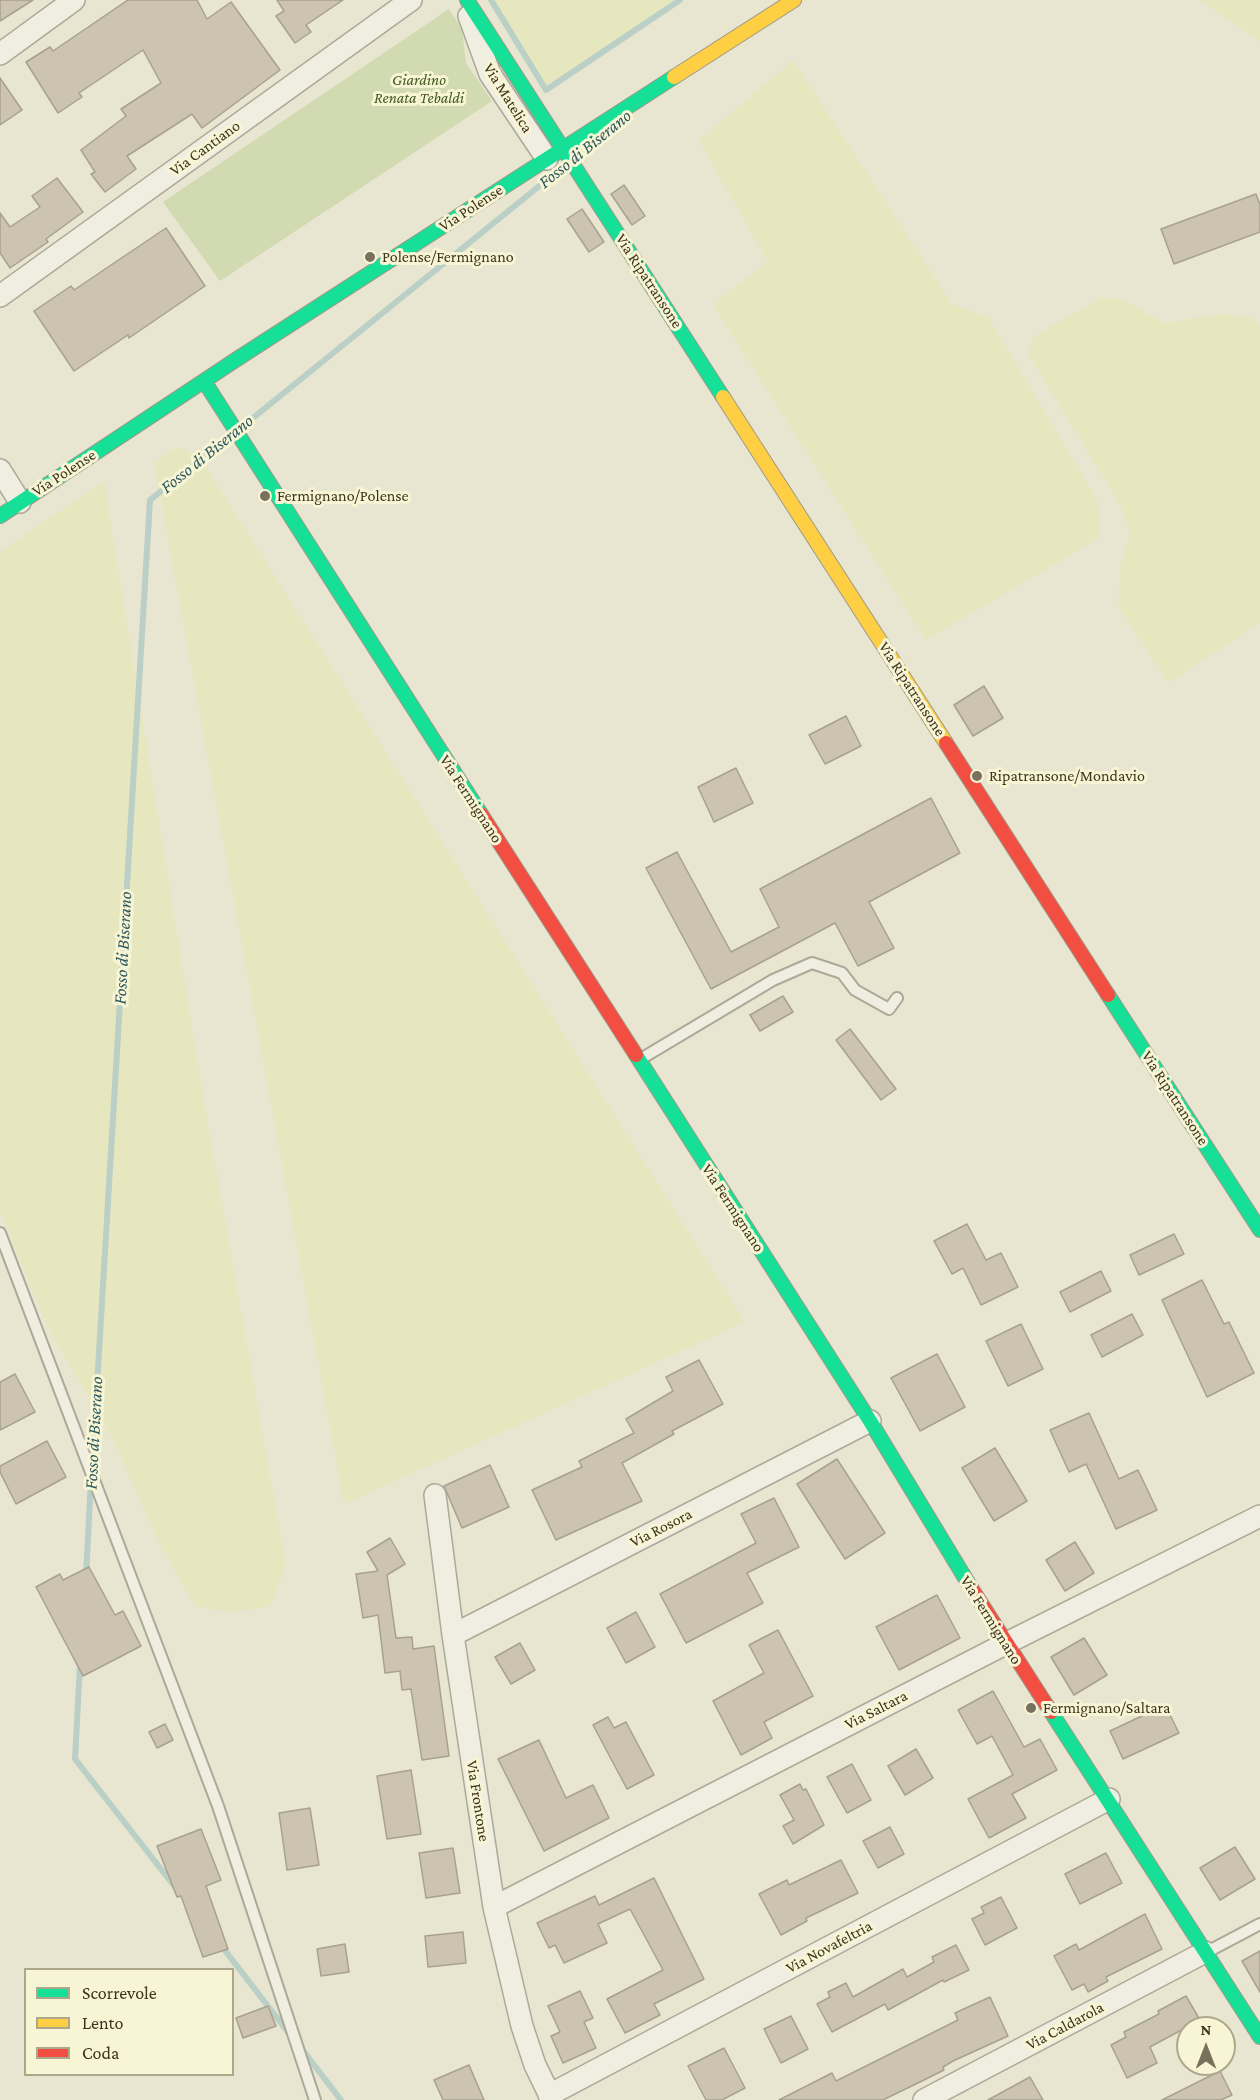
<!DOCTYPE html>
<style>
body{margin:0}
#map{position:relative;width:1260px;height:2100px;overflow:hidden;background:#e8e5d0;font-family:"Crimson Pro",serif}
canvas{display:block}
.legend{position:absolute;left:24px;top:1968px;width:210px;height:108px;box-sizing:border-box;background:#f8f5d5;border:2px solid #ada78c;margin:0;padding:8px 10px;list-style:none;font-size:18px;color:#3d331e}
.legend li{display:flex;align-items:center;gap:12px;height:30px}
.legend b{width:30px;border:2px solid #ada78c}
.north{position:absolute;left:1176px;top:2016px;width:60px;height:60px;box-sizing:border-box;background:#f8f5d5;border:2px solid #ada78c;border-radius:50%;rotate:0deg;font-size:16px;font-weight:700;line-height:24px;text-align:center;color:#3d331e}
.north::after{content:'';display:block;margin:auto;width:21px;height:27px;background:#79715c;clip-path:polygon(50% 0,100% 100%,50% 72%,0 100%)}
</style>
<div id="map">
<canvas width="1260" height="2100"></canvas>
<ul class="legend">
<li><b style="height:8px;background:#16e098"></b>Scorrevole</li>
<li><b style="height:8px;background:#ffcf43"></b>Lento</li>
<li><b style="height:8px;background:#f24e42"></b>Coda</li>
</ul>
<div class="north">N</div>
</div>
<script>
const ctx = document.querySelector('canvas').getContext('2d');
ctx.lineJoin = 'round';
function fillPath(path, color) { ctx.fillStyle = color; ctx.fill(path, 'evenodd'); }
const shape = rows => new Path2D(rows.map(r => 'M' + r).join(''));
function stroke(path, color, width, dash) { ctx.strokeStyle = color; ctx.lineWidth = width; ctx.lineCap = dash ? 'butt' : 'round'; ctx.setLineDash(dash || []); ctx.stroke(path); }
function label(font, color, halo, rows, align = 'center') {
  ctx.font = font + ' "Crimson Pro",serif'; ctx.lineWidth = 6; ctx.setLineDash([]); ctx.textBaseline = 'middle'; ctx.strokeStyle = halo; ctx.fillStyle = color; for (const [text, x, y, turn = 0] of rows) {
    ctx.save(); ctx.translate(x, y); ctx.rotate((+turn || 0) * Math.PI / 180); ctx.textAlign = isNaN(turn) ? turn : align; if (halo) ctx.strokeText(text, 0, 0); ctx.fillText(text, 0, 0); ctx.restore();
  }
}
fillPath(shape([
 [491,0,676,0,546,88],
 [1199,0,1260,0,1260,41],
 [793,60,952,304,988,317,1098,501,1099,538,926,640,713,305,768,262,699,141],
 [1102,297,1123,300,1164,323,1224,314,1255,319,1260,328,1260,623,1168,683,1118,606,1120,567,1130,533,1122,508,1028,354,1034,336],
 [177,447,199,456,745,1322,344,1504,154,463],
 [104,481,203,1095,286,1566,270,1606,233,1612,196,1607,161,1547,111,1435,49,1330,0,1212,0,552]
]), '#e7e7bf');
fillPath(shape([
 [449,9,462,29,466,63,492,101,220,281,163,202]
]), '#d1dab1');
stroke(shape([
 [491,0,546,90,680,0],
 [243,426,564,166],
 [92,1469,150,500,230,436],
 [86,1577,91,1479],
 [80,1665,75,1759,175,1887],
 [220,1944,291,2036],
 [301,2048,341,2100]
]), '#bacfc6', 6);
const building = shape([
 [0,0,33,0,0,21,0,0],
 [128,0,197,0,207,19,231,2,280,70,202,128,192,114,127,156,136,169,105,192,91,174,95,172,81,150,126,116,121,109,161,83,143,50,79,93,82,97,58,113,26,62,50,47,53,51,128,0],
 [277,0,343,0,306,25,311,32,295,43,276,16,284,11,277,0],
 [0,78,22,110,0,125,0,78],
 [57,178,83,212,46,239,48,242,10,268,0,253,0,213,10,227,40,207,32,196,57,178],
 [624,185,645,216,632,225,611,194,624,185],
 [1256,194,1260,205,1260,232,1174,264,1161,229,1256,194],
 [582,209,604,242,589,252,567,219,582,209],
 [166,228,205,286,129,338,128,335,74,371,34,311,71,286,74,290,166,228],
 [984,686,1003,718,973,736,954,705,984,686],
 [846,716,861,746,825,764,809,735,846,716],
 [736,768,753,803,714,822,698,787,736,768],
 [931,798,960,853,869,902,894,948,858,966,835,923,711,989,646,868,677,852,731,952,779,927,760,889,931,798],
 [783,996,793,1012,760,1031,750,1015,783,996],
 [850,1029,896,1089,881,1100,836,1040,850,1029],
 [967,1224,986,1260,1001,1253,1018,1287,981,1305,963,1268,952,1274,934,1241,967,1224],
 [1174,1234,1184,1254,1139,1275,1130,1255,1174,1234],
 [1101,1271,1111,1291,1070,1312,1060,1292,1101,1271],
 [1202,1280,1224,1324,1229,1322,1254,1373,1207,1397,1162,1300,1202,1280],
 [1132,1314,1143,1335,1102,1357,1091,1335,1132,1314],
 [1021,1324,1043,1369,1008,1386,986,1341,1021,1324],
 [937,1354,965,1407,920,1431,891,1378,937,1354],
 [699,1360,723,1404,672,1431,674,1434,622,1463,642,1501,556,1540,532,1490,582,1467,579,1461,634,1433,626,1419,673,1391,666,1377,699,1360],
 [15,1374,35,1412,0,1430,0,1382,15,1374],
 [1089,1413,1119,1479,1138,1470,1157,1510,1116,1529,1086,1464,1069,1472,1050,1430,1089,1413],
 [47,1441,66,1477,16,1504,0,1472,0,1466,47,1441],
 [995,1448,1027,1501,994,1521,962,1468,995,1448],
 [837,1459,885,1533,845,1559,797,1484,837,1459],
 [490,1465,509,1507,462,1528,444,1486,490,1465],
 [774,1498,799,1547,747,1573,763,1603,686,1643,660,1594,756,1543,741,1514,774,1498],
 [390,1538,405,1564,387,1575,396,1638,412,1637,413,1649,434,1646,449,1756,422,1760,411,1689,402,1690,400,1671,385,1673,378,1615,363,1618,356,1574,378,1571,367,1552,390,1538],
 [1075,1542,1094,1573,1065,1591,1046,1560,1075,1542],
 [89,1567,115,1615,123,1611,141,1646,83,1676,36,1587,60,1574,63,1580,89,1567],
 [937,1595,960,1638,899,1670,876,1627,937,1595],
 [636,1612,655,1647,626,1663,607,1628,636,1612],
 [778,1630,813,1696,764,1722,772,1738,741,1755,713,1701,764,1673,749,1645,778,1630],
 [1084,1638,1107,1675,1074,1695,1051,1657,1084,1638],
 [520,1643,535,1670,511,1684,495,1657,520,1643],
 [993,1691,1024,1747,1040,1739,1057,1770,1012,1794,1026,1818,989,1838,968,1799,1013,1775,992,1736,977,1744,958,1710,993,1691],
 [1165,1705,1179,1733,1123,1759,1110,1731,1165,1705],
 [608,1717,614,1728,626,1722,654,1775,627,1789,593,1725,608,1717],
 [165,1724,173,1740,157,1748,149,1732,165,1724],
 [539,1740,566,1798,593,1785,609,1818,544,1851,498,1759,539,1740],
 [916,1749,933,1778,905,1795,888,1766,916,1749],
 [852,1764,871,1800,847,1813,827,1777,852,1764],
 [411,1770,421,1834,387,1839,377,1776,411,1770],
 [800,1784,803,1790,806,1789,824,1825,793,1844,783,1826,794,1820,780,1795,800,1784],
 [310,1808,319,1865,287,1870,279,1813,310,1808],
 [890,1827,904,1854,878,1868,863,1841,890,1827],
 [201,1829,221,1880,206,1886,228,1949,203,1957,181,1896,177,1897,157,1846,201,1829],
 [1235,1847,1255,1879,1220,1900,1200,1868,1235,1847],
 [453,1848,460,1893,426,1898,419,1853,453,1848],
 [1106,1853,1122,1883,1080,1904,1065,1874,1106,1853],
 [841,1860,858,1893,806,1918,807,1921,781,1935,759,1894,787,1880,789,1885,841,1860],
 [654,1878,704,1979,654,2004,660,2015,625,2033,607,1999,663,1970,630,1909,598,1924,607,1943,564,1963,555,1945,549,1948,537,1923,595,1896,599,1905,654,1878],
 [1001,1897,1017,1928,985,1945,972,1919,984,1913,981,1907,1001,1897],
 [1145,1914,1162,1949,1106,1977,1108,1981,1088,1992,1084,1984,1072,1990,1054,1956,1076,1944,1079,1950,1145,1914],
 [463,1932,466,1963,428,1967,425,1936,463,1932],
 [345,1944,349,1972,321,1976,317,1949,345,1944],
 [956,1945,969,1970,944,1982,943,1980,888,2010,885,2004,832,2032,817,2004,830,1997,828,1992,846,1983,853,1997,903,1969,907,1977,934,1962,932,1957,956,1945],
 [1260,1951,1260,1992,1242,1961,1260,1951],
 [580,1991,593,2018,584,2022,596,2048,563,2063,551,2036,560,2032,548,2006,580,1991],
 [1186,1996,1200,2020,1150,2047,1157,2063,1127,2078,1111,2045,1126,2037,1124,2032,1159,2014,1158,2011,1186,1996],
 [990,1997,1008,2036,953,2061,943,2067,944,2070,922,2081,883,2100,779,2100,832,2073,836,2081,958,2020,955,2013,990,1997],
 [268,2006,276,2026,243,2038,236,2018,268,2006],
 [791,2016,808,2049,781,2063,764,2029,791,2016],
 [724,2048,745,2088,722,2100,706,2100,688,2066,724,2048],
 [469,2065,484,2100,443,2100,434,2080,469,2065],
 [1220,2071,1232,2095,1221,2100,1162,2100,1220,2071],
 [1030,2077,1043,2100,988,2100,1030,2077]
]);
fillPath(building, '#ccc3b0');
stroke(building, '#a8a18e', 1.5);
const lane = shape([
 [639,1060,773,980,812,963,842,973,855,990,889,1009,897,998],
 [0,1233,218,1806,315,2100],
 [1207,1952,1260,1924]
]);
const street = shape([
 [469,16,490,74,547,159],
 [0,54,74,0],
 [0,296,411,0],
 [0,470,20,502],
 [435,1495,453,1635,494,1907,522,2026,535,2065,552,2100],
 [453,1635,870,1421],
 [494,1907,1005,1644,1260,1516],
 [549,2095,1109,1799],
 [924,2100,1205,1952]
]);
const fast = shape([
 [467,0,723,397],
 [204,381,481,814],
 [0,516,237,359,674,77],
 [1108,995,1260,1230],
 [636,1055,870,1421,970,1586],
 [1051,1712,1260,2037]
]);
const slow = shape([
 [674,77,794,0],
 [723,397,946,743]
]);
const jam = shape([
 [946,743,1108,995],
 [481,814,636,1055],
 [970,1586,1051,1712]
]);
stroke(lane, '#ada998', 14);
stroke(street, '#ada998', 24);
stroke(fast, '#9d9988', 16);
stroke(slow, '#9d9988', 16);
stroke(jam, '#9d9988', 16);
stroke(lane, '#efeee1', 10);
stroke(street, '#efeee1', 21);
stroke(fast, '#16e098', 14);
stroke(slow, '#ffcf43', 14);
stroke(jam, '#f24e42', 14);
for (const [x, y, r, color] of [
 [370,257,6,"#79715c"],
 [265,496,6,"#79715c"],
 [977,776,6,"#79715c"],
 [1031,1708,6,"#79715c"]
]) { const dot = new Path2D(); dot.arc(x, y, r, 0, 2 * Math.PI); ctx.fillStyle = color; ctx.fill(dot); stroke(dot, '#f8f5d5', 2); }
label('italic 16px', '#425b23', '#f8f5d5', [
 ["Giardino",419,80],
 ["Renata Tebaldi",419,98]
]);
label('16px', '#3d331e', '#f8f5d5', [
 ["Via Matelica",508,98,58],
 ["Via Cantiano",205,148,-36],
 ["Via Polense",471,208,-33],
 ["Via Ripatransone",649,281,57],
 ["Via Polense",64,473,-33],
 ["Via Ripatransone",912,689,57],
 ["Via Fermignano",471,799,57],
 ["Via Ripatransone",1175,1098,57],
 ["Via Fermignano",733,1208,57],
 ["Via Rosora",661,1528,-27],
 ["Via Fermignano",991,1620,58],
 ["Via Saltara",876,1710,-27],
 ["Via Frontone",478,1801,81],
 ["Via Novafeltria",829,1947,-28],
 ["Via Caldarola",1065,2026,-28]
]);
label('16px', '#3d331e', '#f8f5d5', [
 ["Polense/Fermignano",382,257],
 ["Fermignano/Polense",277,496],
 ["Ripatransone/Mondavio",989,776],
 ["Fermignano/Saltara",1043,1708]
], 'left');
label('italic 18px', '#2c575e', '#f8f5d5', [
 ["Fosso di Biserano",585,149,-39],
 ["Fosso di Biserano",207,454,-39],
 ["Fosso di Biserano",123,948,-87],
 ["Fosso di Biserano",94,1433,-87]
]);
</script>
